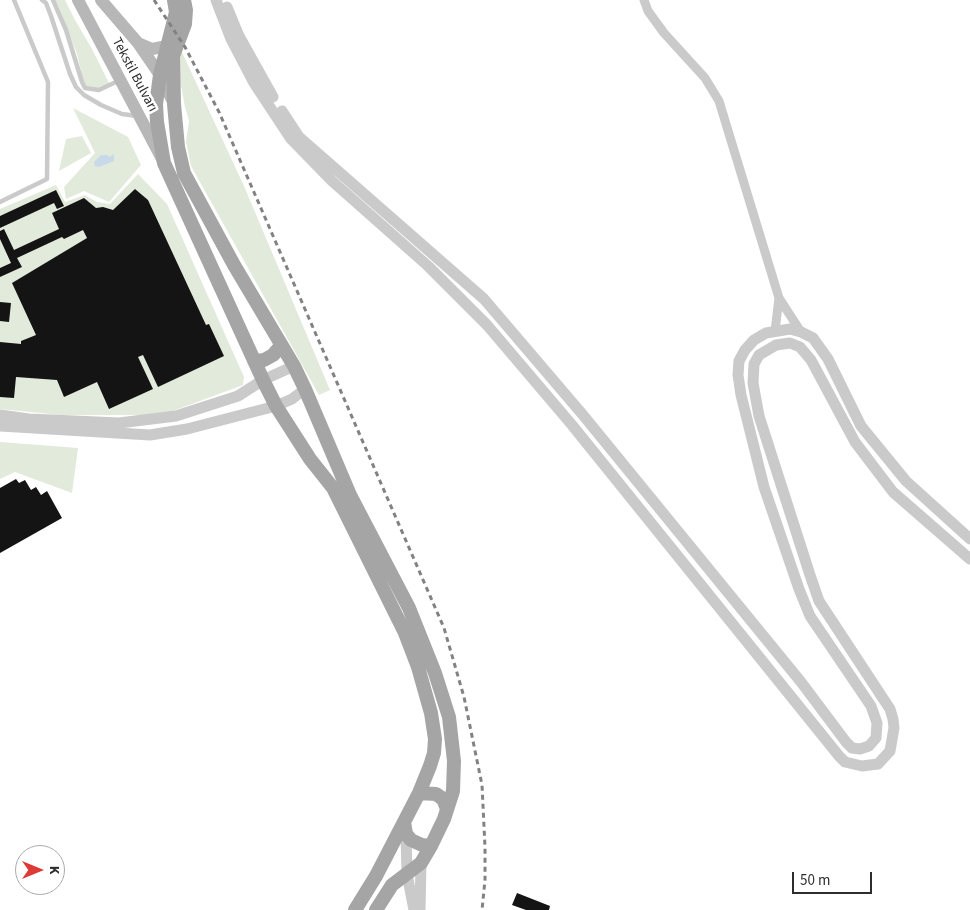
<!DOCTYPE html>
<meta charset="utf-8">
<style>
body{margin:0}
#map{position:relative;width:970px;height:910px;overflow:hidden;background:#fff;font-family:"Source Sans 3",sans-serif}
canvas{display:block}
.north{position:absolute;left:15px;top:845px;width:50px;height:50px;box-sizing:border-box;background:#fff;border:1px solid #ababab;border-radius:50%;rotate:90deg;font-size:14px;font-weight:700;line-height:20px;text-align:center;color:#2d2d2d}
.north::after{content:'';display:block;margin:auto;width:18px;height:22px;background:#dc3937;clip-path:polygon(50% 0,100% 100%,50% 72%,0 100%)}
.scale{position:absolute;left:792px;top:872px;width:80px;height:22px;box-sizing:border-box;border:2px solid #2d2d2d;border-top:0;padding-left:6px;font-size:15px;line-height:18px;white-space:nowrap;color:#2d2d2d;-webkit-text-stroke:4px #fff;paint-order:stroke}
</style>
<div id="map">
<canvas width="970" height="910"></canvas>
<div class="north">K</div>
<div class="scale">50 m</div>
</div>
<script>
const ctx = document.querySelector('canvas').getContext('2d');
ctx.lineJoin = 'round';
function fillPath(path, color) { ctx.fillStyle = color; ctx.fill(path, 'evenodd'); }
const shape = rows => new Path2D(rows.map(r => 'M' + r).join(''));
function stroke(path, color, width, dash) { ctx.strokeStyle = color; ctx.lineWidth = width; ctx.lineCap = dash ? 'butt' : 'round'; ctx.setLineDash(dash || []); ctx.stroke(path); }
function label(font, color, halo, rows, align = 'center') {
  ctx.font = font + ' "Source Sans 3",sans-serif'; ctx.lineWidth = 5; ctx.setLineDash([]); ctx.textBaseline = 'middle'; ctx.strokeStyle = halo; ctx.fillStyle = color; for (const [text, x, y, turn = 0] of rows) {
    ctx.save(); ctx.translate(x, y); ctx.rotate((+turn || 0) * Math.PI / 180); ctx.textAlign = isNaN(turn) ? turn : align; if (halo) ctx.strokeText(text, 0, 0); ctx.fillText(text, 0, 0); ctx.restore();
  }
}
fillPath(shape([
 [55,0,65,0,75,20,92,49,109,83,100,89,87,87,83,80,77,54,60,10],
 [181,50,244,186,330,390,319,395,191,166,186,142,189,121,185,107,177,64],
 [73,108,128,137,141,165,109,202,84,191,66,199,64,187,95,153],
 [82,136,91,153,59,171,66,139],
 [138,174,167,204,244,377,243,385,162,415,61,415,0,409,0,209,56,185,65,202,85,195,97,202,110,204],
 [0,442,78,448,72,493,15,472,0,479]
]), '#e2eadb');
fillPath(shape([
 [113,154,114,156,114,161,99,167,95,166,94,162,101,155,107,155,110,157]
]), '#c8d9e9');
fillPath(shape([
 [135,189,148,200,206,325,209,324,224,356,158,387,143,355,138,357,153,389,109,409,97,382,64,397,57,380,16,377,14,398,0,397,0,342,21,344,21,341,36,335,12,283,87,238,83,230,64,239,62,237,17,258,22,267,0,277,0,268,11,263,0,239,0,231,4,229,14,250,59,229,52,213,84,198,96,208,103,207,113,210],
 [56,190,64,206,57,209,54,203,0,228,0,216],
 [0,302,11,303,9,322,0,321],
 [16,479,19,483,25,480,31,490,36,487,41,495,47,491,62,518,0,553,0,488],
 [517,893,550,906,549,910,526,910,512,905]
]), '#141414');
stroke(shape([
 [42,0,46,3,51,16,70,74,76,87,84,95,101,105,122,114,137,116],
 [53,0,66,30,82,82,85,88,99,90,118,81],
 [0,202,47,179,48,82,14,0]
]), '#cacaca', 4.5);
stroke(shape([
 [644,0,648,11,664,33,705,78,719,101,779,298,801,332],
 [775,331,779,298]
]), '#cacaca', 9);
stroke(shape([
 [216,0,231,39,254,83,291,139,332,181,428,266,487,325,572,425,839,756,845,762,862,766,878,764,890,751,894,728,893,719,890,709,819,601,810,575,759,416,753,383,754,364,759,355,776,345,790,343,800,347,811,360,855,442,893,492,970,559],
 [227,7,239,36,273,97],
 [282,111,299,137,484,299,583,415,801,682,846,742,852,748,860,749,869,746,876,738,877,723,871,706,810,616,799,589,764,487,741,395,738,375,739,361,745,350,754,340,766,333,790,329,801,332,813,338,828,359,861,426,906,481,970,539],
 [0,415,29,419,119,423,176,416,238,396,263,380,294,366],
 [0,426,150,435,187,429,276,406,292,399,305,389],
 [406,834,407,874,414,910],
 [420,910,421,863]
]), '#cacaca', 11);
stroke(shape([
 [78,0,162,159],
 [101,0,138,43,160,75,174,104],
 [138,43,152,49,167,46]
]), '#b7b7b7', 12);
stroke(shape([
 [174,0,176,12,160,75,156,104,157,122,164,163,263,380,276,406,310,459,333,488,405,633,418,667,431,713,435,739,434,753,430,766,419,793,376,876,355,910],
 [184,0,186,10,185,24,173,56,174,104,178,147,184,173,234,265,294,366,305,389,350,495,409,608,435,673,449,717,454,761,453,791,444,819,431,846,421,863,392,885,376,910],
 [254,361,264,360,273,355,281,346],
 [419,793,436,794,443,799,447,809],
 [404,822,406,834,411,840,422,845,431,846]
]), '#a5a5a5', 14);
stroke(shape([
 [154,0,185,47,219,112,444,628,464,697,482,785,485,847,485,880,482,910]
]), '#828282', 3, [5, 4]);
label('14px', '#2d2d2d', '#fff', [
 ["Tekstil Bulvarı",134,75,62]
]);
</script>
